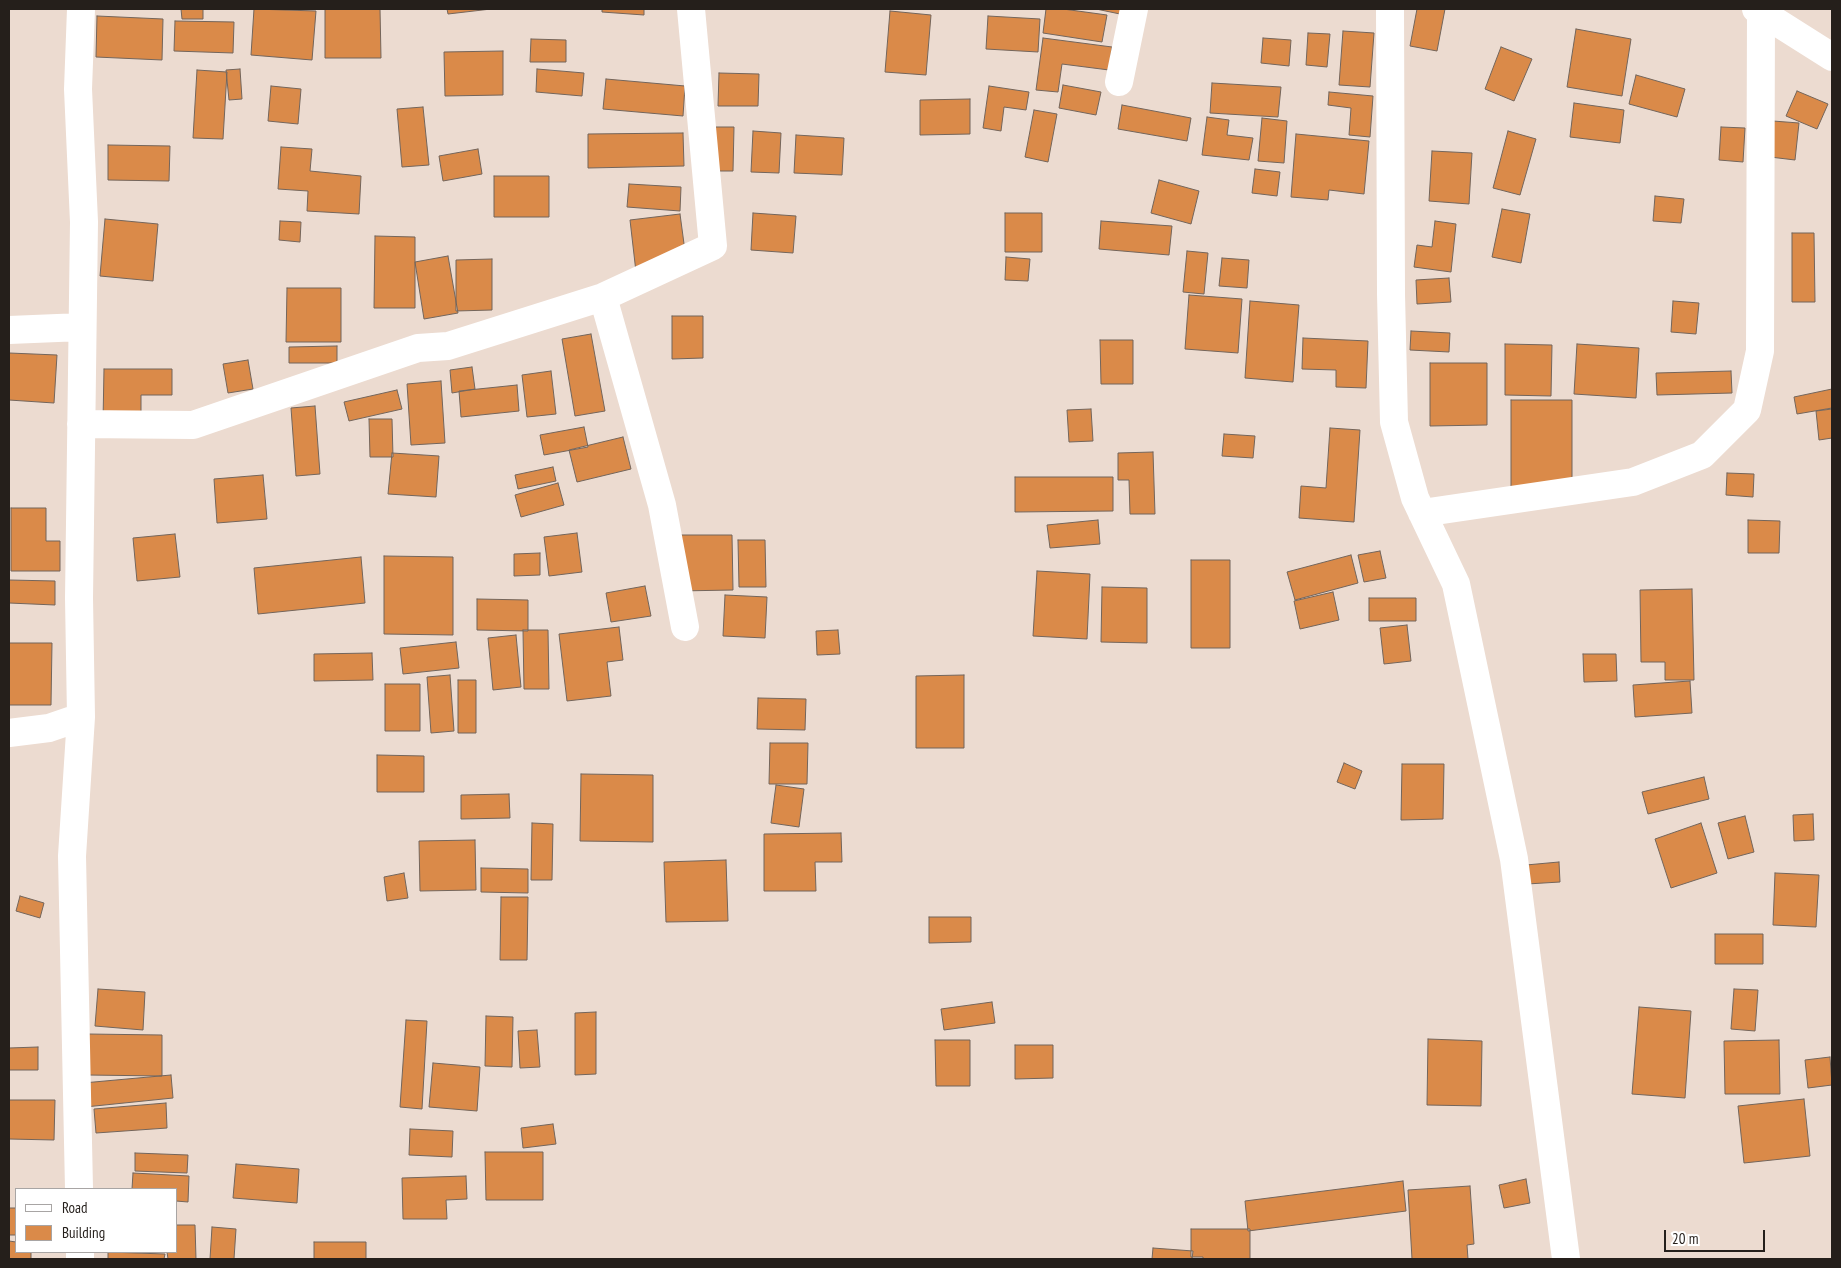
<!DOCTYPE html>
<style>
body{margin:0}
#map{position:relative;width:1841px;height:1268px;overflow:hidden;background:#ecdbd0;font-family:"PT Sans Narrow",sans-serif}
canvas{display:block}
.frame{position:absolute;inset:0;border:10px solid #251f1b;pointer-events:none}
.legend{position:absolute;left:15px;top:1188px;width:162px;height:65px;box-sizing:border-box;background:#fff;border:1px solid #a8a5a4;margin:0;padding:6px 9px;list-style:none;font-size:15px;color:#251f1b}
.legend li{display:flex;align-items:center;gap:10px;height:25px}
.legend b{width:25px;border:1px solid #a8a5a4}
.scale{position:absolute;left:1664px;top:1230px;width:101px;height:22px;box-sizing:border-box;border:2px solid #251f1b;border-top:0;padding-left:6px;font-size:15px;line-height:18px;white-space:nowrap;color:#251f1b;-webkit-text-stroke:4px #fff;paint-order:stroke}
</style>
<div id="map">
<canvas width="1841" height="1268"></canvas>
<div class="frame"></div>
<ul class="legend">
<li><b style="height:6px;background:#fff"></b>Road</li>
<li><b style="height:14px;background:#da8a49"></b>Building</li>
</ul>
<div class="scale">20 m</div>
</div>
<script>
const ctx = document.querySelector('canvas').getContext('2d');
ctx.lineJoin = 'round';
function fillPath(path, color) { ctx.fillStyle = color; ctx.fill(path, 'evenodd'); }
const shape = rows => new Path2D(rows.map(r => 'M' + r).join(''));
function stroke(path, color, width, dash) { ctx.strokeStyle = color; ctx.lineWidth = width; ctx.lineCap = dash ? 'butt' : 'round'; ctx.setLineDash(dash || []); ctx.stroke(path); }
const building = shape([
 [181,9,203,9,203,19,182,19,181,9],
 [254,9,316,11,312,60,251,55,254,9],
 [325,9,380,9,381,58,325,58,325,9],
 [447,9,491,9,448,14,447,9],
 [602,9,644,9,644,15,602,12,602,9],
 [1046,9,1063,9,1107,15,1102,42,1043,33,1046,9],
 [1096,9,1121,9,1120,14,1096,9],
 [1417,9,1445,9,1437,51,1410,46,1417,9],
 [890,11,931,15,926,75,885,72,890,11],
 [97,16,163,19,162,60,96,57,97,16],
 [988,16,1040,19,1038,52,986,49,988,16],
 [175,21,234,22,233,53,174,51,175,21],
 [1576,29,1631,39,1622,96,1567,87,1576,29],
 [1343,31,1374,33,1370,87,1339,85,1343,31],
 [1308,33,1330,34,1327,67,1306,65,1308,33],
 [1043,38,1112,47,1109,70,1062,64,1058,92,1036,90,1043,38],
 [1263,38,1291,40,1289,66,1261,63,1263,38],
 [531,39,566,40,566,62,530,62,531,39],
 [1501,47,1532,59,1514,101,1485,89,1501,47],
 [503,51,503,95,445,96,444,52,503,51],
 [240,69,242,99,229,100,226,70,240,69],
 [537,69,584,73,582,96,536,92,537,69],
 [197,70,227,72,223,139,193,138,197,70],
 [719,73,759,74,758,106,718,106,719,73],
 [1636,75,1685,89,1677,117,1629,104,1636,75],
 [606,79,685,86,683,116,603,109,606,79],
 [1212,83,1281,87,1278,117,1210,113,1212,83],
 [1063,85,1101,92,1096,115,1059,108,1063,85],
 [271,86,301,89,298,124,268,121,271,86],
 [989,86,1029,92,1026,110,1004,107,1001,131,983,128,989,86],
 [1797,91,1828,104,1817,129,1786,116,1797,91],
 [1329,92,1373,96,1370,137,1349,135,1351,108,1328,105,1329,92],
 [970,99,970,134,920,135,920,100,970,99],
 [1574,103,1624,110,1620,143,1570,137,1574,103],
 [1122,105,1191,118,1187,141,1118,129,1122,105],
 [423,107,429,165,402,167,397,109,423,107],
 [1034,110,1057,114,1048,162,1025,157,1034,110],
 [1207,117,1229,120,1227,135,1253,138,1249,160,1202,155,1207,117],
 [1262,118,1287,121,1284,163,1258,161,1262,118],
 [1773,121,1799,123,1795,160,1770,157,1773,121],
 [711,127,734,127,733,171,710,171,711,127],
 [1721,127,1745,128,1743,162,1719,160,1721,127],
 [753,131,781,133,779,173,751,172,753,131],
 [1508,131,1536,139,1520,195,1493,188,1508,131],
 [683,133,684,166,588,168,588,134,683,133],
 [1296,134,1369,141,1364,194,1329,190,1328,200,1291,197,1296,134],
 [796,135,844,138,842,175,794,173,796,135],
 [108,145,170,146,169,181,108,180,108,145],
 [281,147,312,149,310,171,361,176,359,214,307,211,308,191,278,189,281,147],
 [478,149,482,174,443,181,439,156,478,149],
 [1432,151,1472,153,1469,204,1429,201,1432,151],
 [1255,169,1280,172,1277,196,1252,193,1255,169],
 [494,176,549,176,549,217,494,217,494,176],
 [1159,180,1199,191,1191,224,1151,213,1159,180],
 [629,184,681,187,680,211,627,207,629,184],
 [1655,196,1684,199,1681,223,1653,221,1655,196],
 [1502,209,1530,214,1521,263,1492,257,1502,209],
 [753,213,796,216,793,253,751,250,753,213],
 [1005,213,1042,213,1042,252,1005,252,1005,213],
 [680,214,687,266,636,272,630,220,680,214],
 [105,219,158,224,153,281,100,276,105,219],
 [280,221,301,222,300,242,279,240,280,221],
 [1101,221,1172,226,1169,255,1099,249,1101,221],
 [1435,221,1456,224,1451,272,1414,267,1417,245,1432,247,1435,221],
 [1792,233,1814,233,1815,302,1792,302,1792,233],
 [375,236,415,237,415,308,374,308,375,236],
 [1187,251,1208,253,1204,294,1183,292,1187,251],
 [448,256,458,313,424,319,415,262,448,256],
 [1006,257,1030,259,1028,281,1005,280,1006,257],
 [1222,258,1249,260,1247,288,1219,286,1222,258],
 [492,259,492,310,456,311,456,260,492,259],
 [1449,278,1451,302,1417,304,1416,280,1449,278],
 [287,288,341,288,341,342,286,342,287,288],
 [1189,295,1242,299,1238,353,1185,349,1189,295],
 [1250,301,1299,305,1293,382,1245,378,1250,301],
 [1673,301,1699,303,1696,334,1671,332,1673,301],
 [672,316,703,316,703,358,672,359,672,316],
 [1411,331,1450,333,1449,352,1410,350,1411,331],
 [591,334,605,411,575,416,562,339,591,334],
 [1303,338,1368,341,1366,388,1336,387,1336,370,1302,369,1303,338],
 [1100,340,1133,340,1133,384,1101,384,1100,340],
 [1505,344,1552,345,1551,396,1505,395,1505,344],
 [1577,344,1639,348,1636,398,1574,394,1577,344],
 [337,346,337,363,289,363,289,347,337,346],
 [9,353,57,355,54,403,9,400,9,353],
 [248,360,253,389,228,393,223,364,248,360],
 [1430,363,1487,363,1487,425,1430,426,1430,363],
 [472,367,475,389,452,393,450,370,472,367],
 [104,369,172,369,172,395,141,395,141,422,103,422,104,369],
 [551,371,556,414,527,417,522,375,551,371],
 [1731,371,1732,393,1657,395,1656,373,1731,371],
 [441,381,445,443,411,445,407,384,441,381],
 [517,385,519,411,461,417,459,391,517,385],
 [1832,389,1832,408,1797,414,1794,397,1832,389],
 [397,390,402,409,349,421,344,402,397,390],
 [1511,400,1572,400,1572,486,1511,487,1511,400],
 [315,406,320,474,296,476,291,408,315,406],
 [1091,409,1093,441,1069,442,1067,410,1091,409],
 [1832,409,1832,438,1819,440,1816,411,1832,409],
 [369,419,392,419,393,457,370,457,369,419],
 [584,427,588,447,544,455,540,435,584,427],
 [1330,428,1360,430,1354,522,1299,518,1301,486,1326,488,1330,428],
 [1224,434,1255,436,1253,458,1222,456,1224,434],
 [623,437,631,469,577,482,569,450,623,437],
 [1153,452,1155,514,1130,514,1129,480,1118,480,1118,453,1153,452],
 [392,453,439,456,436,497,388,494,392,453],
 [553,467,556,481,518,489,515,475,553,467],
 [1727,473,1754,474,1753,497,1726,495,1727,473],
 [263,475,267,519,217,523,214,479,263,475],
 [1015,477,1113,477,1113,511,1015,512,1015,477],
 [558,483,564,505,521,517,515,495,558,483],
 [11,508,46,508,46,541,60,541,60,571,11,571,11,508],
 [1098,520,1100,544,1050,548,1047,525,1098,520],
 [1748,520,1780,521,1779,553,1748,553,1748,520],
 [577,533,582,572,549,576,544,537,577,533],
 [175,534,180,577,137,581,133,538,175,534],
 [678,535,732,535,733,590,678,591,678,535],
 [738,540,765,540,766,587,739,587,738,540],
 [1380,551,1386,578,1364,582,1358,555,1380,551],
 [540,553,540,575,514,576,514,554,540,553],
 [1351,555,1358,583,1295,600,1287,572,1351,555],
 [384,556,453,557,453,635,384,634,384,556],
 [361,557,365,603,258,614,254,568,361,557],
 [1191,560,1230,560,1230,648,1191,648,1191,560],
 [1037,571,1090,574,1087,639,1033,636,1037,571],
 [9,580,55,581,55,605,9,603,9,580],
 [645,586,651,616,611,622,606,593,645,586],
 [1102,587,1147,588,1147,643,1101,642,1102,587],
 [1692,589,1694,680,1665,680,1665,662,1641,662,1640,590,1692,589],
 [1333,592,1339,620,1300,629,1294,601,1333,592],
 [725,595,767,597,765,638,723,636,725,595],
 [1369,598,1416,598,1416,621,1369,621,1369,598],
 [477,599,528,600,528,631,477,630,477,599],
 [1407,625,1411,661,1384,664,1380,628,1407,625],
 [619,627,623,660,607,662,611,696,567,701,559,634,619,627],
 [523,630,548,630,549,689,524,689,523,630],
 [838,630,840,654,817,655,816,631,838,630],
 [516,635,521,687,493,690,488,638,516,635],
 [456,642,459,668,403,674,400,648,456,642],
 [9,643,52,643,51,705,9,705,9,643],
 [372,653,373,680,314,681,314,654,372,653],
 [1583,654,1616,654,1617,681,1584,682,1583,654],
 [450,675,454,731,431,733,427,677,450,675],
 [964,675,964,748,916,748,916,676,964,675],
 [458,680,476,680,476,733,458,733,458,680],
 [1690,681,1692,713,1635,717,1633,685,1690,681],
 [385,684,420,684,420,731,385,731,385,684],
 [758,698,806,699,805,730,757,729,758,698],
 [770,743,808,743,807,784,769,784,770,743],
 [377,755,424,756,424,792,377,792,377,755],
 [1344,763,1362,771,1355,789,1337,782,1344,763],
 [1402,764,1444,764,1443,819,1401,820,1402,764],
 [581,774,653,775,653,842,580,841,581,774],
 [1704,777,1709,799,1648,814,1642,792,1704,777],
 [776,785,804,789,799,827,771,823,776,785],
 [509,794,510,818,461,819,461,795,509,794],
 [1813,814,1814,840,1794,841,1793,815,1813,814],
 [1745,816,1754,852,1728,859,1718,823,1745,816],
 [532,823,553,824,552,880,531,880,532,823],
 [1701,823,1717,873,1671,888,1655,839,1701,823],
 [841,833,842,862,815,862,816,891,764,891,764,834,841,833],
 [475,840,476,890,420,891,419,841,475,840],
 [726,860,728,921,666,922,664,862,726,860],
 [1559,862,1560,882,1527,884,1526,865,1559,862],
 [481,868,528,869,528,893,481,892,481,868],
 [404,873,408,898,387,901,384,877,404,873],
 [1775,873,1819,875,1816,927,1773,925,1775,873],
 [20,896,44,903,40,918,16,911,20,896],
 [501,897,528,897,527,960,500,960,501,897],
 [929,917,971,917,971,942,929,943,929,917],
 [1715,934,1763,934,1763,964,1715,964,1715,934],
 [98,989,145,992,143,1030,95,1026,98,989],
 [1734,989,1758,990,1755,1031,1731,1029,1734,989],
 [992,1002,995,1023,944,1030,941,1009,992,1002],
 [1639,1007,1691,1011,1685,1098,1632,1094,1639,1007],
 [596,1012,596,1074,575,1075,575,1013,596,1012],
 [486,1016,513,1017,512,1067,485,1066,486,1016],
 [406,1020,427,1021,422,1109,400,1107,406,1020],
 [537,1030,540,1067,520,1068,518,1031,537,1030],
 [87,1034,162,1035,162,1076,87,1075,87,1034],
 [1428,1039,1482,1041,1481,1106,1427,1105,1428,1039],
 [935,1040,970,1040,970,1086,936,1086,935,1040],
 [1779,1040,1780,1094,1725,1094,1724,1041,1779,1040],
 [1015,1045,1053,1045,1053,1078,1015,1079,1015,1045],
 [38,1047,38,1070,9,1070,9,1048,38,1047],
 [1830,1057,1832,1085,1808,1088,1805,1060,1830,1057],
 [433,1063,480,1067,477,1111,429,1107,433,1063],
 [171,1075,173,1098,85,1107,83,1083,171,1075],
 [1804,1099,1810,1156,1744,1163,1738,1106,1804,1099],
 [9,1100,55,1100,54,1140,9,1139,9,1100],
 [166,1103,167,1128,96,1133,94,1109,166,1103],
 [553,1124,556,1144,523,1148,521,1128,553,1124],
 [410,1129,453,1131,452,1157,409,1155,410,1129],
 [485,1152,543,1152,543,1200,486,1200,485,1152],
 [135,1153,188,1155,187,1173,135,1171,135,1153],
 [236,1164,299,1169,297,1203,233,1198,236,1164],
 [133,1173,189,1176,188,1202,176,1201,176,1189,132,1189,133,1173],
 [466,1176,467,1199,446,1200,447,1219,403,1219,402,1178,466,1176],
 [1526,1179,1530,1203,1504,1208,1499,1185,1526,1179],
 [1403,1181,1406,1211,1248,1231,1245,1201,1403,1181],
 [1470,1186,1474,1244,1467,1245,1468,1259,1412,1259,1408,1190,1470,1186],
 [9,1208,16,1208,16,1235,9,1235,9,1208],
 [176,1225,195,1225,196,1259,168,1259,167,1252,176,1252,176,1225],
 [212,1227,236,1229,234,1259,210,1259,212,1227],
 [1191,1229,1250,1229,1250,1259,1203,1259,1203,1257,1191,1257,1191,1229],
 [9,1241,16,1242,16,1252,31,1252,31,1259,9,1259,9,1241],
 [314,1242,366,1242,366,1259,314,1259,314,1242],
 [1153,1248,1193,1251,1192,1259,1152,1259,1153,1248],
 [108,1252,165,1254,164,1259,108,1259,108,1252]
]);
fillPath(building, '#da8a49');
stroke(building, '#73655b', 1);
stroke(shape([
 [1390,9,1391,294,1394,422,1415,498,1456,584,1514,859,1566,1259],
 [1119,82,1134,9],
 [603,297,662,505,685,627],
 [9,330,82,327],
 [81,424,193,425,418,348,448,346,603,297,713,246,691,9],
 [1422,513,1633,482,1702,455,1747,410,1760,351,1761,12],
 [9,733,49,728,81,717],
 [79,1189,72,856,81,717,79,598,84,222,78,89,81,9],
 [80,1252,80,1259]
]), '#fff', 28);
stroke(shape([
 [1756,9,1832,57]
]), '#fff', 28);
</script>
